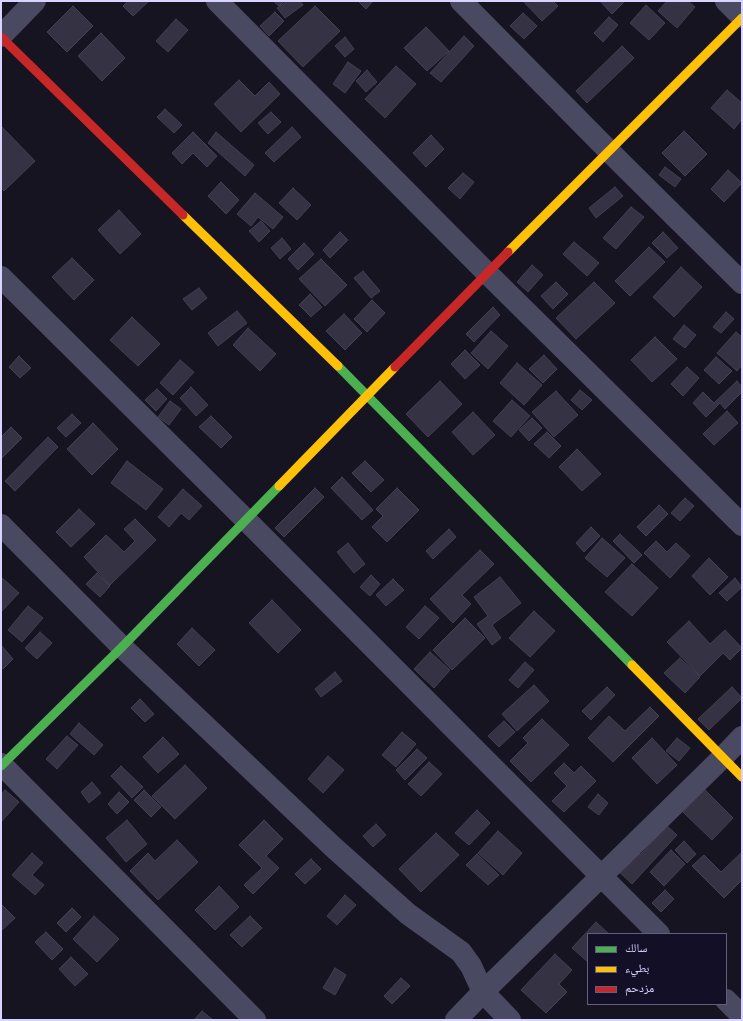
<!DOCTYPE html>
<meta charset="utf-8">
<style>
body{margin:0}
#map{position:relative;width:743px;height:1021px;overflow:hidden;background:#161421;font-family:"Alegreya Sans","Noto Naskh Arabic",sans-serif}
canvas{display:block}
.frame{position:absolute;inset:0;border:2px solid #d9d4ff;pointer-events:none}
.legend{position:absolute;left:587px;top:933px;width:140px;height:72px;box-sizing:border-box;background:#130f26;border:1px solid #625e7d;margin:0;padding:5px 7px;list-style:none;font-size:12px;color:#d9d4ff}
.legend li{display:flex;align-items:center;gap:8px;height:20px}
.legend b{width:20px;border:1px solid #625e7d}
</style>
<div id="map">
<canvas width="743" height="1021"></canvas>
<div class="frame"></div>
<ul class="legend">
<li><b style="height:5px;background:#4caf50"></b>سالك</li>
<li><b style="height:5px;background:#ffc107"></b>بطيء</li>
<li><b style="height:5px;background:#c62828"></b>مزدحم</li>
</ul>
</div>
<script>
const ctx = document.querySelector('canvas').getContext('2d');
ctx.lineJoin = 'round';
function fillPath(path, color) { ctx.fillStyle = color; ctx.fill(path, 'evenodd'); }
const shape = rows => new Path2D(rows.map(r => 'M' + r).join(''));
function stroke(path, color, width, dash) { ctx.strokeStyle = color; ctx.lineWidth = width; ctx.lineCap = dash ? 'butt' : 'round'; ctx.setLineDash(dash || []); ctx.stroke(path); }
const building = shape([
 [128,1,149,1,133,16,123,6,128,1],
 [273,1,284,1,279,6,273,1],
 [287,1,300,1,303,5,285,18,277,8,287,1],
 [358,1,373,1,366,9,358,1],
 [523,1,553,1,558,6,542,21,523,1],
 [600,1,625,1,612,14,600,1],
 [667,1,688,1,695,7,677,28,658,11,667,1],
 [646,5,665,23,649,40,630,23,646,5],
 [73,6,93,26,67,52,47,32,73,6],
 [315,6,340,31,303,67,278,41,315,6],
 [275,12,284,21,269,36,260,26,275,12],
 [523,13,537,26,524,39,510,26,523,13],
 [609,17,618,25,603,42,594,33,609,17],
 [176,19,188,30,168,52,156,41,176,19],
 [426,27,449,51,427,71,404,48,426,27],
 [101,33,125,58,102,81,78,56,101,33],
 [464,36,474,46,441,82,430,73,464,36],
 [345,37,354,49,345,57,335,46,345,37],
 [622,46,634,58,587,103,576,91,622,46],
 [348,62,361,71,345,93,333,84,348,62],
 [396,66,416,84,385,118,365,99,396,66],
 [367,70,377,82,366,92,356,81,367,70],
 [239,80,255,96,269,82,280,94,241,132,214,104,239,80],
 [727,90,742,103,742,119,734,129,711,108,727,90],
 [165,109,182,125,174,133,157,117,165,109],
 [271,112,281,122,268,134,258,123,271,112],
 [1,126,35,161,4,191,1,188,1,126],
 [292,127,301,137,274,162,265,153,292,127],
 [684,131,707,154,685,176,662,153,684,131],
 [193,132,217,156,207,167,193,153,182,164,172,153,193,132],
 [216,132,254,165,245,176,208,143,216,132],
 [431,135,444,149,426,167,413,153,431,135],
 [665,167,681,179,675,187,659,175,665,167],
 [728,170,742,183,724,202,711,189,728,170],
 [463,173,474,182,460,199,448,188,463,173],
 [221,182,239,200,226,214,208,196,221,182],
 [615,187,623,196,596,218,589,208,615,187],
 [293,188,311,205,297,220,279,203,293,188],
 [255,193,283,217,273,229,258,217,251,226,237,214,255,193],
 [631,207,644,217,616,249,603,238,631,207],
 [119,210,141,234,120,254,98,230,119,210],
 [261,221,270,231,259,242,249,231,261,221],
 [340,232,348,240,330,258,323,250,340,232],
 [663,232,678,248,667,258,652,243,663,232],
 [282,238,291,249,280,259,271,248,282,238],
 [574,242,599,263,587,276,563,254,574,242],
 [304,243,314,254,298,270,288,259,304,243],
 [649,247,665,262,630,296,615,281,649,247],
 [72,258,94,280,74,300,52,277,72,258],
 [321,259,347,285,325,306,299,279,321,259],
 [532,265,543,275,528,292,517,282,532,265],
 [681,267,702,287,674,317,653,297,681,267],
 [363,271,380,291,371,298,354,278,363,271],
 [556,282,568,294,553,309,541,296,556,282],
 [594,282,615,303,576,339,556,318,594,282],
 [199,288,207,298,192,310,183,299,199,288],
 [310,294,322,307,311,317,299,305,310,294],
 [372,300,385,313,367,332,354,319,372,300],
 [493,307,500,315,474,342,466,334,493,307],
 [237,311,247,323,218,346,208,333,237,311],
 [726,312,734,319,721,333,713,327,726,312],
 [344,314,362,333,345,350,326,331,344,314],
 [132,317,160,344,138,366,110,340,132,317],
 [684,325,696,335,685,348,673,339,684,325],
 [248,328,276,354,260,371,233,345,248,328],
 [491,331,508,346,488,369,471,353,491,331],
 [736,332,742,337,742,365,737,371,717,353,736,332],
 [655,337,677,359,652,382,631,360,655,337],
 [465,350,480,365,465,379,451,364,465,350],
 [544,355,557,369,543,383,529,369,544,355],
 [19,356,31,368,20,378,9,367,19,356],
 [716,357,732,371,719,384,704,370,716,357],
 [180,360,194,372,173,395,160,383,180,360],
 [517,363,542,385,524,405,500,383,517,363],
 [687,367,699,378,683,396,671,384,687,367],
 [440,381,462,404,428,437,406,414,440,381],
 [737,381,742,387,742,392,725,409,720,403,706,417,693,403,703,392,714,403,737,381],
 [191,387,208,405,196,416,180,398,191,387],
 [157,389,167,399,156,411,145,400,157,389],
 [580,390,592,400,582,410,571,400,580,390],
 [556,391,578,415,554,437,532,412,556,391],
 [512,400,530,416,511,437,493,421,512,400],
 [170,401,181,409,169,425,158,417,170,401],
 [727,411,738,423,714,445,703,434,727,411],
 [473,412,495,435,473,455,452,432,473,412],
 [72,414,81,423,66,437,57,428,72,414],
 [211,416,232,437,221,448,199,427,211,416],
 [532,418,542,428,529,441,519,430,532,418],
 [93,423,118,449,92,475,67,449,93,423],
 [11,427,22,438,1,459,1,437,11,427],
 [547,432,561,446,549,458,534,444,547,432],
 [48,437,58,447,15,491,5,481,48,437],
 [577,449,601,474,582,491,559,467,577,449],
 [127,461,163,489,146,510,111,483,127,461],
 [365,461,384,480,371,492,352,473,365,461],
 [342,477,373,510,362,520,331,488,342,477],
 [315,488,324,497,284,537,275,528,315,488],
 [397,488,419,510,387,542,372,527,383,516,376,509,397,488],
 [183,489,202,506,189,520,181,513,169,527,158,517,183,489],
 [685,498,694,506,680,521,671,513,685,498],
 [659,505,668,514,646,536,637,527,659,505],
 [79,509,95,524,71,547,56,532,79,509],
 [135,519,156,540,110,585,84,557,106,535,124,552,135,541,124,529,135,519],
 [591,527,600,536,584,552,576,543,591,527],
 [449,529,456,537,433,559,426,551,449,529],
 [620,534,642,555,634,563,613,541,620,534],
 [602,538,625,558,607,577,585,558,602,538],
 [656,541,667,552,676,543,690,556,670,578,644,553,656,541],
 [348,543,365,564,354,573,337,552,348,543],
 [480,550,494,564,462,595,471,604,453,623,430,599,480,550],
 [709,558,728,577,710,595,692,576,709,558],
 [632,564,658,588,632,616,605,592,632,564],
 [97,573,110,586,100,597,86,584,97,573],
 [371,575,380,584,370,596,360,587,371,575],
 [1,577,19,593,1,612,1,577],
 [500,577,521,603,492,625,501,638,492,645,477,624,488,616,474,597,500,577],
 [735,578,742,587,727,601,719,593,735,578],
 [393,579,404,590,386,606,376,595,393,579],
 [272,600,301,630,278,653,249,623,272,600],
 [28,606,43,618,22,642,8,630,28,606],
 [425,606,439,618,419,639,406,627,425,606],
 [534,611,555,631,530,657,509,638,534,611],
 [465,618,485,638,452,670,433,650,465,618],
 [689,621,710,644,725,630,742,648,730,660,723,653,700,676,667,642,689,621],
 [192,628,215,650,199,666,177,644,192,628],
 [40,632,52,643,37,659,25,648,40,632],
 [1,645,13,659,3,669,1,667,1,645],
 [430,652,450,670,434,688,414,669,430,652],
 [680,658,700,677,685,693,664,673,680,658],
 [525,662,534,670,518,688,509,680,525,662],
 [335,672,342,681,321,697,315,689,335,672],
 [534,685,549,701,517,731,502,714,534,685],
 [607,687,615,695,591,720,582,711,607,687],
 [732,687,742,698,709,730,698,719,732,687],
 [140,699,154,714,145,722,131,708,140,699],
 [650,707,659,716,613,762,588,738,609,716,625,731,650,707],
 [542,719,569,745,531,782,510,761,528,743,523,738,542,719],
 [504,721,515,732,499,747,488,736,504,721],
 [79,723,103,745,94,755,70,734,79,723],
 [402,732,416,744,396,767,382,755,402,732],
 [67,736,78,745,57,769,46,759,67,736],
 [163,737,179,754,158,773,143,757,163,737],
 [652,738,677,765,657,784,632,758,652,738],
 [677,738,690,748,679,761,666,751,677,738],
 [417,749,427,758,405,780,396,770,417,749],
 [328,756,344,770,323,793,308,779,328,756],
 [429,762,442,774,421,796,408,784,429,762],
 [564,763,574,773,581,766,596,781,564,812,552,801,567,786,554,773,564,763],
 [185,765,207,788,175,819,152,796,185,765],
 [121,766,143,787,132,798,111,776,121,766],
 [92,782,101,793,89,803,81,792,92,782],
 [704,789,733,818,712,840,683,812,704,789],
 [5,790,19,802,1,822,1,795,5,790],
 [144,790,161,807,151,817,134,800,144,790],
 [119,792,129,802,117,814,108,804,119,792],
 [598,794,608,803,599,815,588,807,598,794],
 [477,810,490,823,469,845,455,833,477,810],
 [127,820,147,844,126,862,106,838,127,820],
 [264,820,283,839,266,856,279,868,253,894,244,885,262,868,239,845,264,820],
 [376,824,386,835,373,847,363,836,376,824],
 [667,826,677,835,632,884,613,866,631,847,640,855,667,826],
 [498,831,522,853,503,875,478,853,498,831],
 [436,833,459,855,421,892,399,869,436,833],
 [177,840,198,862,158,900,130,871,148,853,155,861,177,840],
 [684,841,696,854,687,863,675,850,684,841],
 [671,850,685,864,664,886,650,872,671,850],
 [742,852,742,880,724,898,692,866,704,855,721,872,742,852],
 [32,853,43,863,32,875,44,885,35,895,12,875,32,853],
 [477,854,499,875,488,885,466,865,477,854],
 [311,859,321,869,305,884,295,874,311,859],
 [219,886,239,907,215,930,195,910,219,886],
 [665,890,674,899,661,912,652,903,665,890],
 [345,895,356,905,337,925,327,916,345,895],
 [1,904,15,918,1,931,1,904],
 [72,908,81,917,66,932,57,923,72,908],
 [94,916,119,939,97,962,73,939,94,916],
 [250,916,262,928,242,947,230,935,250,916],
 [596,922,609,934,588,934,588,962,572,948,596,922],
 [46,932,63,949,52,960,35,942,46,932],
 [555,954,572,970,559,984,567,992,546,1013,521,990,555,954],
 [71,957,88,974,75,986,59,969,71,957],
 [335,968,346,975,335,995,323,988,335,968],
 [401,978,410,986,392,1004,384,996,401,978],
 [202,1011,213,1020,194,1020,202,1011]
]);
fillPath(building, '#343243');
stroke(building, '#433f54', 1);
stroke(shape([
 [217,1,487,273,742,525],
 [461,1,610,152,742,283],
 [726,1,742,17],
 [1,36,35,1],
 [1,277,245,519,659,934],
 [1,525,122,647,332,846,408,914,461,952,471,966,483,992,510,1020],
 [1,764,255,1020],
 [726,1000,742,1016],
 [456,1020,483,992,722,758,742,737]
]), '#4a4962', 22);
stroke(shape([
 [338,366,632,665],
 [1,766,122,647,279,486]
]), '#4caf50', 9);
stroke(shape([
 [183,215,338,366],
 [508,252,742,18],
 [279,486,395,367],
 [632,665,742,777]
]), '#ffc107', 9);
stroke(shape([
 [1,37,183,215],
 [395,367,508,252]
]), '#c62828', 9);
</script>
